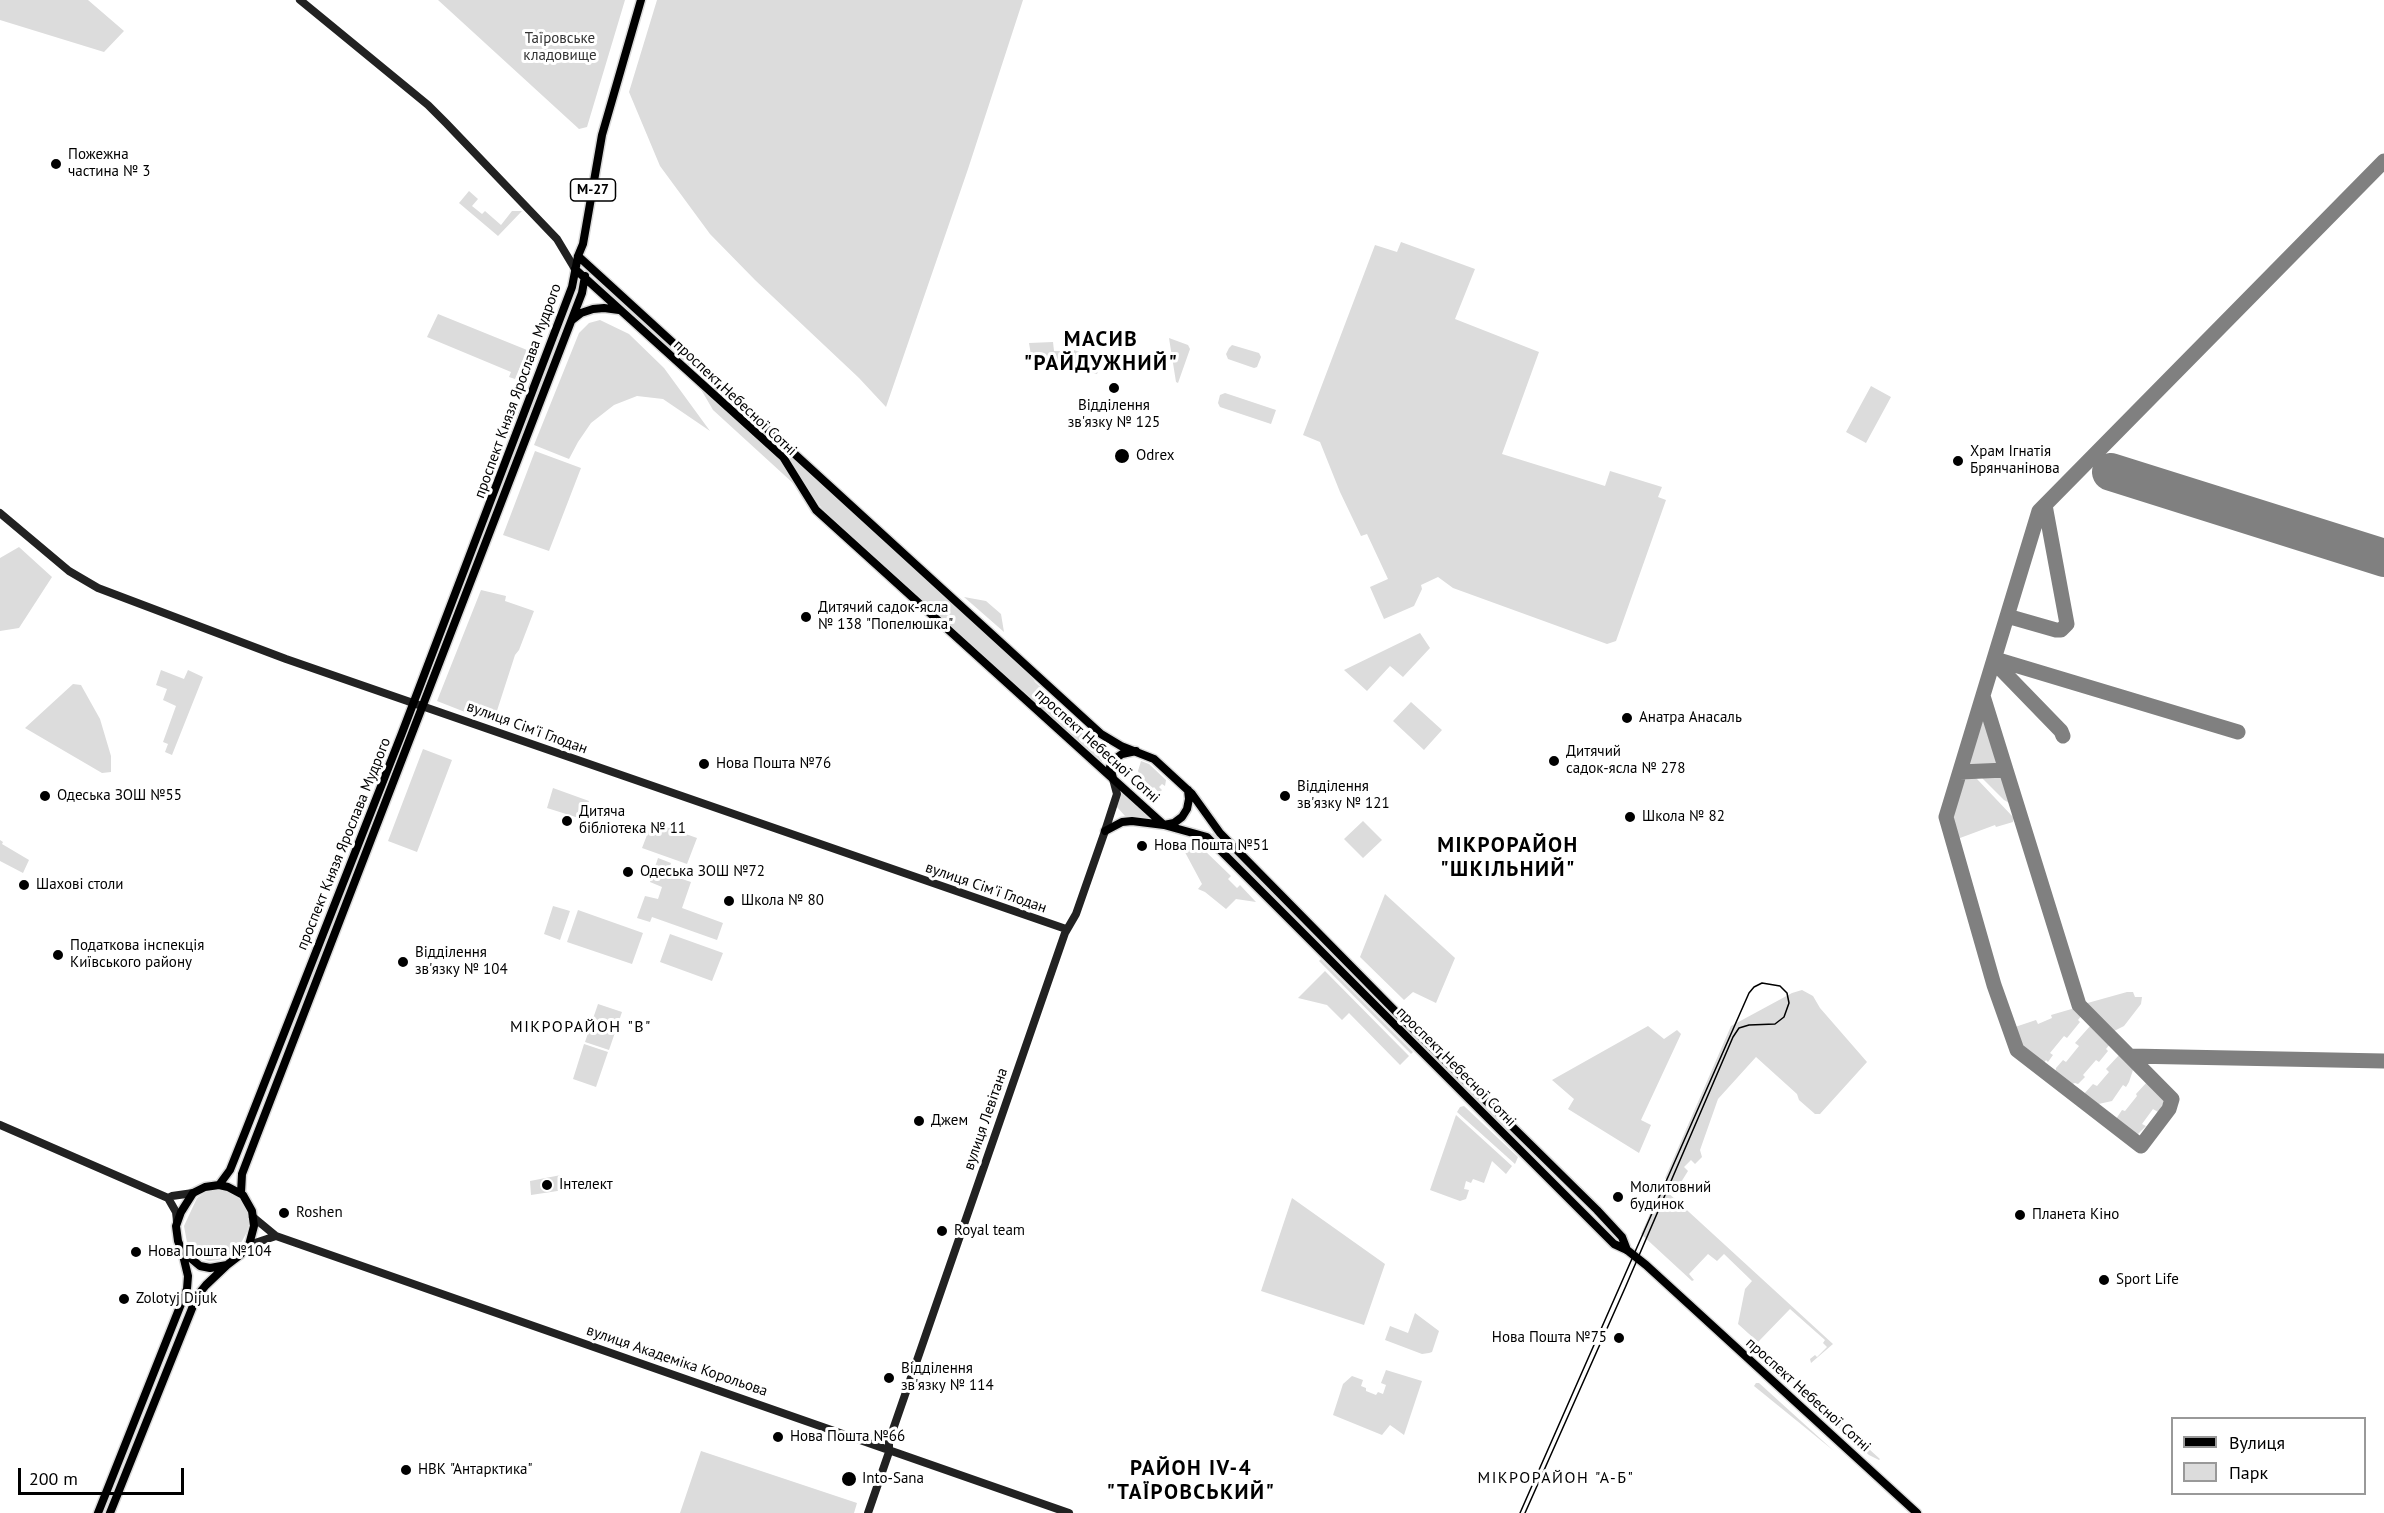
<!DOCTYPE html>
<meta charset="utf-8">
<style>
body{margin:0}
#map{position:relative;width:2384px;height:1513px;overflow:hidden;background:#fff;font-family:"PT Sans",sans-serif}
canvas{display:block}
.legend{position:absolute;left:2171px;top:1417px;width:195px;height:78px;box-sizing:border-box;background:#fff;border:2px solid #999;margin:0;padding:8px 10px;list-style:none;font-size:18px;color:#000}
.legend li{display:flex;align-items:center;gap:12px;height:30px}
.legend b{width:30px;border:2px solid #999}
.scale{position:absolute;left:18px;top:1468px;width:166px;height:27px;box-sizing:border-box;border:3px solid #000;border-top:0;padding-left:8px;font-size:18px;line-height:21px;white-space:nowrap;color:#000;-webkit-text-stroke:4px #fff;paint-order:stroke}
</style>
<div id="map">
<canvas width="2384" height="1513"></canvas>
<ul class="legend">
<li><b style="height:8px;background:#000"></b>Вулиця</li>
<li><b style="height:16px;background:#dcdcdc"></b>Парк</li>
</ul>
<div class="scale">200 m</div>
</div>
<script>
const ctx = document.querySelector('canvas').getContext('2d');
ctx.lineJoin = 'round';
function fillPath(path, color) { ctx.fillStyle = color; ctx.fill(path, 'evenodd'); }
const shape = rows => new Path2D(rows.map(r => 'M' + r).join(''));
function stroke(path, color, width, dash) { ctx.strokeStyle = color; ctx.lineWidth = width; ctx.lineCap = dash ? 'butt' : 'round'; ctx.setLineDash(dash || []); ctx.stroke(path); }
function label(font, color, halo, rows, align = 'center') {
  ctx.font = font + ' "PT Sans",sans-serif'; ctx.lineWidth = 6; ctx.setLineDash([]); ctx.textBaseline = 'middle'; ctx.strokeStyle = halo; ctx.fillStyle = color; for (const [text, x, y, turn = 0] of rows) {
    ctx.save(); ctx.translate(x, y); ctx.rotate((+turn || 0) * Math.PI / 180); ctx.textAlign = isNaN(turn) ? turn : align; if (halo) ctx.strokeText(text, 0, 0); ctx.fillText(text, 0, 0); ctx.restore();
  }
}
fillPath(shape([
 [0,0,88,0,124,31,104,52,0,20],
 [438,0,625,0,587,127,579,129],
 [657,0,1023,0,968,169,886,407,859,378,755,280,710,234,660,166,629,92],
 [469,191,478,199,472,206,482,214,485,211,501,225,512,211,522,211,498,236,459,203],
 [1401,242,1475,269,1455,319,1539,352,1502,454,1605,486,1610,471,1662,487,1658,497,1666,500,1616,641,1607,644,1453,588,1438,577,1421,585,1422,589,1414,606,1384,619,1370,587,1388,579,1367,534,1361,536,1340,492,1320,442,1303,435,1375,245,1397,252],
 [597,279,1030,674,1035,682,1094,737,1102,755,1102,761,1099,762,823,510,780,449,596,281],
 [438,314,527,350,515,379,509,377,511,372,427,337],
 [600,320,629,334,664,368,710,431,663,399,637,396,614,405,591,423,578,442,569,459,534,445,579,333,589,323],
 [1169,338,1188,345,1190,349,1178,383,1176,382],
 [1053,342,1054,351,1065,351,1061,365,1031,355,1029,343],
 [1232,345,1259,353,1261,357,1257,367,1254,368,1228,359,1226,354,1229,348],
 [1074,350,1102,360,1097,374,1069,365],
 [699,386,773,451,796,483,794,484,713,410],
 [1871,386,1891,397,1866,443,1846,432],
 [1225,393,1276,410,1271,424,1220,407,1218,403,1220,395],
 [535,451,581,468,549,551,503,535],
 [19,547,52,577,19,628,0,631,0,558],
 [481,590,506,596,505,601,534,611,519,650,515,655,493,723,437,701],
 [964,597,986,601,1001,614,1004,632],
 [1420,633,1430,648,1403,677,1390,666,1367,691,1344,670],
 [161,670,184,679,188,670,203,677,172,755,165,752,168,744,163,742,176,706,163,700,167,689,156,685],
 [73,684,81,685,100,719,111,756,111,772,102,773,25,728],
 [1411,702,1442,730,1424,750,1393,721],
 [1982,716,1984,717,1999,766,1968,765],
 [423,749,452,760,417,852,388,841],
 [1141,761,1149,764,1166,780,1165,786,1162,784,1159,787,1162,790,1159,793,1154,787,1150,791,1153,799,1148,795,1138,771],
 [2002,775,2011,804,2004,800,1980,776],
 [1963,777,1974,777,1977,779,2014,818,2013,822,1996,827,1995,825,1960,838,1956,837,1951,820,1952,814],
 [553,788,589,801,582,819,547,808],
 [1122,792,1151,820,1125,816,1117,807],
 [1363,821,1382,840,1363,858,1344,839],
 [652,822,697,838,687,864,642,848],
 [1213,833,1398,1021,1398,1022,1212,834],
 [0,840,3,842,2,844,29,860,23,873,0,861],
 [1179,841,1203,849,1231,876,1228,879,1237,888,1240,885,1256,902,1236,899,1226,909,1205,892,1198,889,1202,884],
 [658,858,671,863,667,874,691,882,682,908,723,923,717,940,652,917,650,922,637,918,645,896,658,899,662,887,650,882],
 [1385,894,1455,958,1436,1003,1413,992,1404,1000,1360,957],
 [553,906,570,911,560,940,544,934],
 [578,910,643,933,632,964,567,942],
 [670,934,723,953,712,981,660,962],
 [1321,959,1413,1052,1411,1054,1319,961],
 [1325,971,1409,1056,1400,1065,1349,1013,1342,1020,1327,1005,1298,998],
 [1802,990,1813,996,1820,1008,1867,1062,1820,1114,1815,1114,1799,1100,1797,1094,1756,1057,1718,1099,1700,1150,1702,1157,1695,1164,1691,1160,1684,1167,1688,1171,1678,1187,1672,1187,1665,1178,1731,1026,1792,993],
 [2127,992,2133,992,2135,997,2142,997,2141,1004,2124,1026,2112,1032,2084,1004],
 [598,1004,622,1012,609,1050,585,1042],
 [2075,1008,2082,1015,2078,1020,2080,1022,2067,1038,2064,1036,2050,1053,2053,1055,2048,1062,2046,1060,2043,1064,2022,1047,2015,1027,2036,1020,2038,1024,2052,1018,2051,1015],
 [2091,1025,2110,1044,2106,1049,2108,1051,2099,1062,2096,1060,2083,1075,2085,1077,2078,1084,2075,1083,2069,1085,2055,1075,2056,1068,2063,1060,2066,1062,2079,1046,2075,1043],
 [1648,1026,1664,1039,1677,1030,1681,1034,1641,1120,1651,1125,1639,1153,1568,1109,1574,1099,1552,1080],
 [584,1044,608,1052,596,1087,573,1079],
 [2120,1054,2134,1067,2129,1082,2126,1087,2123,1085,2112,1101,2094,1105,2083,1095,2093,1084,2097,1086,2109,1072,2106,1069],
 [2147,1082,2162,1095,2164,1102,2158,1112,2153,1109,2142,1124,2146,1126,2135,1137,2114,1122,2122,1110,2125,1111,2137,1096,2136,1094],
 [1464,1106,1518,1157,1515,1164,1457,1112,1460,1107],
 [1456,1115,1512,1166,1506,1174,1492,1161,1484,1183,1473,1179,1471,1183,1466,1181,1464,1189,1469,1190,1466,1199,1460,1201,1430,1190],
 [561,1175,564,1190,531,1195,530,1181],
 [216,1190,227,1191,237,1196,245,1203,249,1212,249,1222,247,1232,237,1250,219,1260,209,1261,196,1256,188,1248,184,1226,197,1198,206,1192],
 [1665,1190,1833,1344,1811,1363,1810,1359,1815,1355,1817,1357,1827,1347,1823,1343,1825,1340,1790,1309,1758,1342,1738,1324,1745,1289,1752,1281,1724,1254,1717,1261,1708,1254,1689,1274,1694,1280,1692,1281,1641,1234,1660,1191],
 [1292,1198,1385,1264,1364,1325,1261,1291],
 [1415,1313,1439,1331,1432,1352,1429,1353,1422,1354,1385,1340,1390,1326,1408,1333],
 [1386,1370,1422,1381,1404,1435,1390,1425,1382,1435,1333,1415,1343,1384,1352,1376,1363,1380,1361,1386,1366,1388,1366,1391,1376,1395,1378,1392,1383,1394,1386,1385,1381,1383],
 [1756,1383,1759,1383,1834,1451,1754,1386],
 [1806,1392,1880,1459,1879,1460,1869,1455,1806,1398],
 [701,1451,857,1503,854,1513,680,1513]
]), '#dcdcdc');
stroke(shape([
 [2007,616,2056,630,2061,630,2067,624,2045,505],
 [1995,659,2238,732],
 [1994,662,2061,731,2063,736],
 [1983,696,2079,1005,2172,1099,2169,1109,2141,1146,2017,1050,1994,985,1946,817,2039,511,2384,161],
 [1960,772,2006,770],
 [2130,1056,2384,1061]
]), '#808080', 15);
stroke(shape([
 [2111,472,2384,558]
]), '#808080', 38);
const primary = shape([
 [578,256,1101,734,1121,746,1154,759,1192,794,1220,833,1405,1021,1597,1210,1622,1237,1627,1250],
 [575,269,783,457,816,510,1164,825,1207,837,1614,1244,1627,1250,1646,1265,1917,1513],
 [572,320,581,313,593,309,604,308,619,310],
 [1113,778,1110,767,1112,761,1122,754,1136,751],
 [1105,831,1122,822,1132,821,1164,825,1174,823,1182,817,1187,809,1189,799,1188,790],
 [219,1185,230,1170,246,1130,402,733,572,287,578,256,583,244,602,135,641,0],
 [219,1185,228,1187,243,1195,252,1211,254,1226,249,1245,240,1255,227,1265,210,1268,200,1266,182,1251,178,1241,176,1226,181,1212,193,1193,205,1187,219,1185],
 [241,1193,242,1174,255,1140,582,293,585,276],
 [98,1513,187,1289,188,1276,182,1251],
 [110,1513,197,1296,206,1285,227,1265]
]);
stroke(primary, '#dbdbdb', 11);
stroke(shape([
 [300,0,428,105,446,123,557,239,575,269],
 [0,513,69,571,98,588,286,659,1066,929],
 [0,1125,168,1198,176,1212,177,1221],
 [168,1198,172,1196,193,1193],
 [253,1217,276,1236,1069,1513],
 [249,1245,276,1236],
 [868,1513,889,1452,889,1441,1065,933,1076,914,1105,831,1117,794,1113,779]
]), '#222', 8);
stroke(primary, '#000', 8);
stroke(shape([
 [1520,1513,1749,993,1754,987,1762,983,1780,986,1787,993,1789,1003,1784,1017,1775,1024,1749,1025,1739,1028,1733,1037,1625,1288,1525,1513]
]), '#000', 1.5);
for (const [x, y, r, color] of [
 [56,164,6,"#000"],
 [1114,388,6,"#000"],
 [1122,456,8,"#000"],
 [1958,461,6,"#000"],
 [806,617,6,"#000"],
 [1627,718,6,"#000"],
 [1554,761,6,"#000"],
 [704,764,6,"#000"],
 [45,796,6,"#000"],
 [1285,796,6,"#000"],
 [1630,817,6,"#000"],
 [567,821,6,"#000"],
 [1142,846,6,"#000"],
 [628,872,6,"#000"],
 [24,885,6,"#000"],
 [729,901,6,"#000"],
 [58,955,6,"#000"],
 [403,962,6,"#000"],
 [919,1121,6,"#000"],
 [547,1185,6,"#000"],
 [1618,1197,6,"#000"],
 [284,1213,6,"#000"],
 [2020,1215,6,"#000"],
 [942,1231,6,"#000"],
 [136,1252,6,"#000"],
 [2104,1280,6,"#000"],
 [124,1299,6,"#000"],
 [1619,1338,6,"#000"],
 [889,1378,6,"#000"],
 [778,1437,6,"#000"],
 [406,1470,6,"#000"],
 [849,1479,8,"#000"]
]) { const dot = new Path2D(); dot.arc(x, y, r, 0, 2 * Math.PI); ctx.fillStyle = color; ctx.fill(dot); stroke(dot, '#fff', 2); }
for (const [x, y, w] of [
 [593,190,45]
]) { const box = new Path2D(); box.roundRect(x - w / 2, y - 11, w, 22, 4.5); ctx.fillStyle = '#fff'; ctx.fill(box); stroke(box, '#000', 1.5); }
label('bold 14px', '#000', null, [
 ["М-27",593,190]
]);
label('15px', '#333', '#fff', [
 ["Таїровське",560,39],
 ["кладовище",560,56]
]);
label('15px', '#000', '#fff', [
 ["Пожежна",68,155],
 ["частина № 3",68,172],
 ["Відділення",1114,406,"center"],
 ["зв'язку № 125",1114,423,"center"],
 ["Храм Ігнатія",1970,452],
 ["Брянчанінова",1970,469],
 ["Odrex",1136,456],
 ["Дитячий садок-ясла",818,608],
 ["№ 138 \"Попелюшка\"",818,625],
 ["Анатра Анасаль",1639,718],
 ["Дитячий",1566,752],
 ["садок-ясла № 278",1566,769],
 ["Нова Пошта №76",716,764],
 ["Відділення",1297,787],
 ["зв'язку № 121",1297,804],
 ["Одеська ЗОШ №55",57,796],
 ["Дитяча",579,812],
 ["бібліотека № 11",579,829],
 ["Школа № 82",1642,817],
 ["Нова Пошта №51",1154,846],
 ["Одеська ЗОШ №72",640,872],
 ["Шахові столи",36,885],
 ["Школа № 80",741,901],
 ["Податкова інспекція",70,946],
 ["Київського району",70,963],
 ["Відділення",415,953],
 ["зв'язку № 104",415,970],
 ["Джем",931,1121],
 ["Інтелект",559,1185],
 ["Молитовний",1630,1188],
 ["будинок",1630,1205],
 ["Roshen",296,1213],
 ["Планета Кіно",2032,1215],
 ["Royal team",954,1231],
 ["Нова Пошта №104",148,1252],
 ["Sport Life",2116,1280],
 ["Zolotyj Dijuk",136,1299],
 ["Нова Пошта №75",1607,1338,"right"],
 ["Відділення",901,1369],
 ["зв'язку № 114",901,1386],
 ["Нова Пошта №66",790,1437],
 ["НВК \"Антарктика\"",418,1470],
 ["Into-Sana",862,1479]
], 'left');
label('15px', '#000', '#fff', [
 ["проспект Князя Ярослава Мудрого",518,391,-70],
 ["проспект Небесної Сотні",735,398,43],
 ["вулиця Сім'ї Глодан",527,728,20],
 ["проспект Небесної Сотні",1097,746,42],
 ["проспект Князя Ярослава Мудрого",344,844,-68],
 ["вулиця Сім'ї Глодан",986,888,19],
 ["проспект Небесної Сотні",1456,1067,45],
 ["вулиця Левітана",986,1119,-71],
 ["вулиця Академіка Корольова",677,1361,19],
 ["проспект Небесної Сотні",1808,1395,42]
]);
ctx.letterSpacing = '1.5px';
label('16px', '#000', '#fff', [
 ["МІКРОРАЙОН \"В\"",581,1027],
 ["МІКРОРАЙОН \"А-Б\"",1556,1478]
]);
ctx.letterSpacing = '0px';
ctx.letterSpacing = '1.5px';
label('bold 21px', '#000', '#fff', [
 ["МАСИВ",1101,340],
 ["\"РАЙДУЖНИЙ\"",1101,364],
 ["МІКРОРАЙОН",1508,846],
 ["\"ШКІЛЬНИЙ\"",1508,870],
 ["РАЙОН IV-4",1191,1469],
 ["\"ТАЇРОВСЬКИЙ\"",1191,1493]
]);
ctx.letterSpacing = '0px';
</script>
